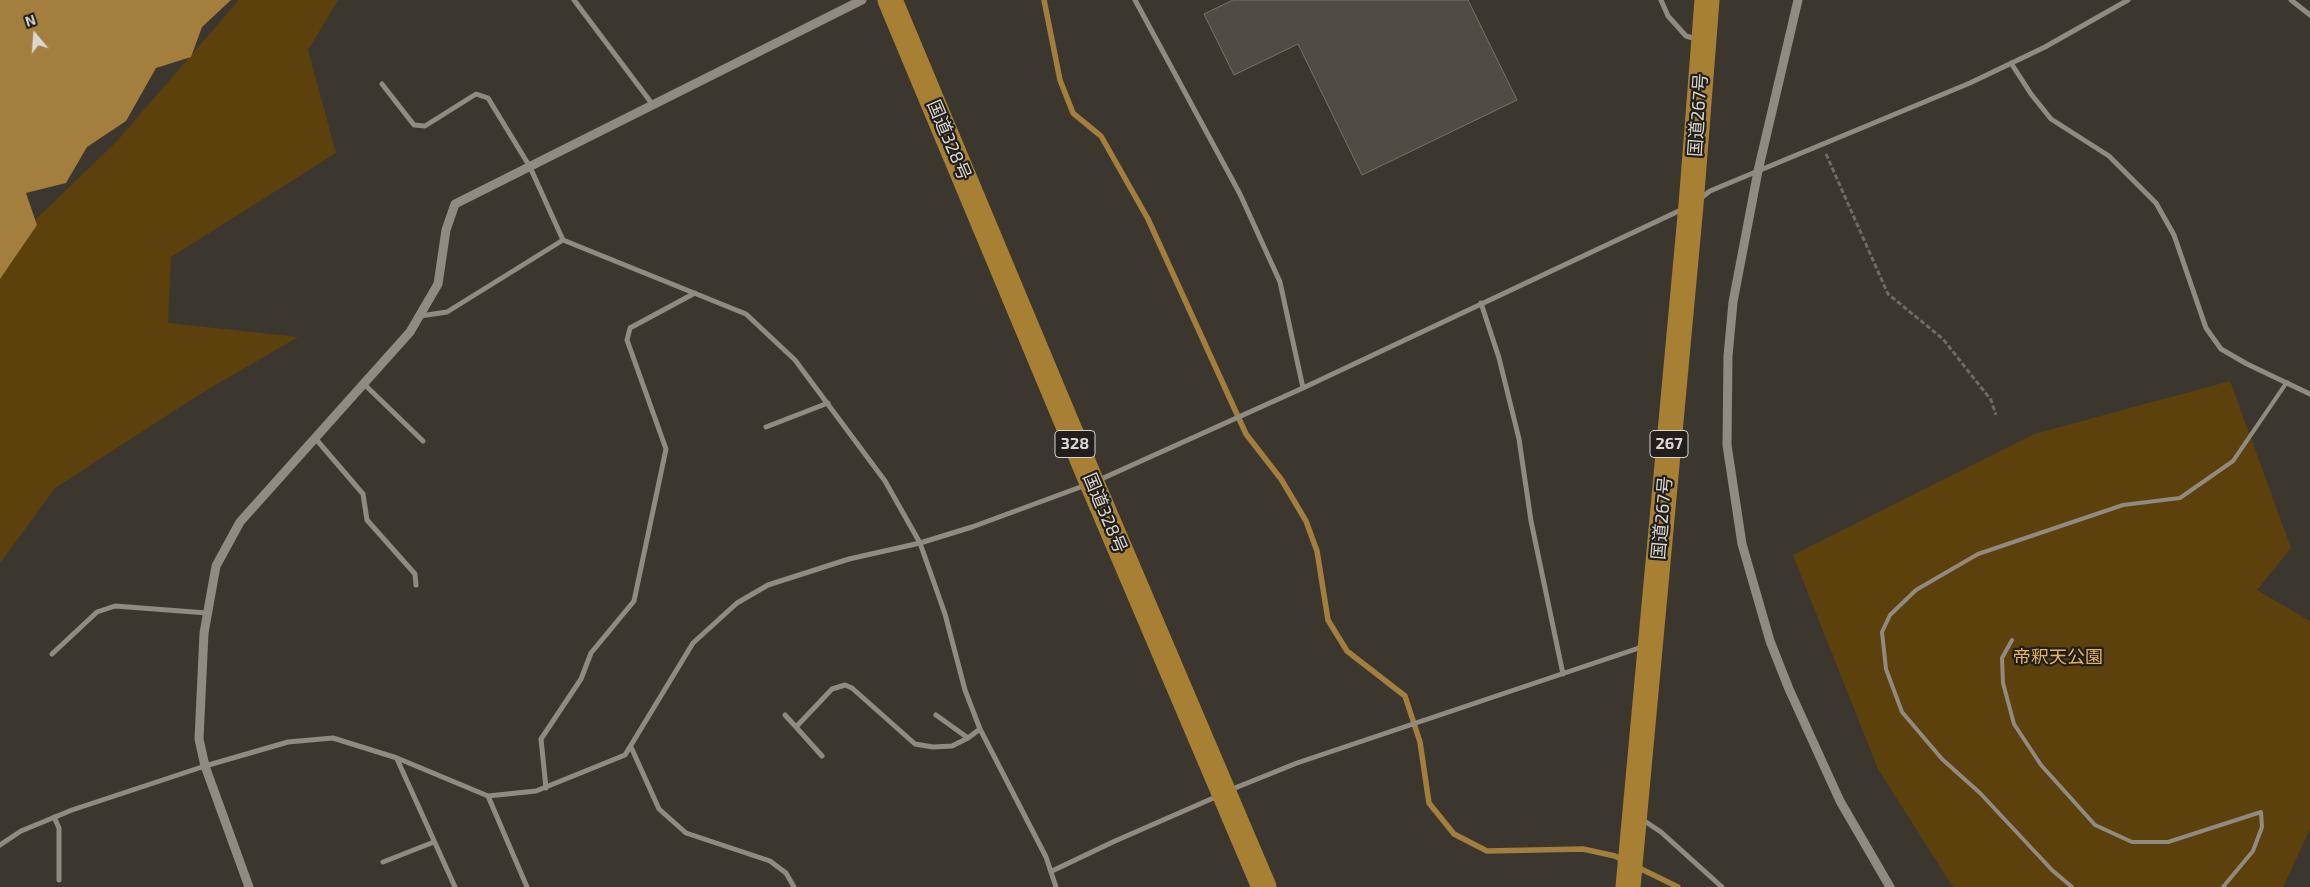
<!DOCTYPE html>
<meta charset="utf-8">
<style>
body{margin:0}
#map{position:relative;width:2310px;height:887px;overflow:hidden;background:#3c372e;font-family:"Exo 2",sans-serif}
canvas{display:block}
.north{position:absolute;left:10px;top:10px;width:50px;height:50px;-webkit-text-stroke:4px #211e1b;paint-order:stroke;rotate:342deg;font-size:14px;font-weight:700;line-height:20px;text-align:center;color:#dad7d1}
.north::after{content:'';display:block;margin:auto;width:18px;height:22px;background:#dad7d1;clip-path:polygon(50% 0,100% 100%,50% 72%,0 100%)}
</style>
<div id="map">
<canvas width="2310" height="887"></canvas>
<div class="north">N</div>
</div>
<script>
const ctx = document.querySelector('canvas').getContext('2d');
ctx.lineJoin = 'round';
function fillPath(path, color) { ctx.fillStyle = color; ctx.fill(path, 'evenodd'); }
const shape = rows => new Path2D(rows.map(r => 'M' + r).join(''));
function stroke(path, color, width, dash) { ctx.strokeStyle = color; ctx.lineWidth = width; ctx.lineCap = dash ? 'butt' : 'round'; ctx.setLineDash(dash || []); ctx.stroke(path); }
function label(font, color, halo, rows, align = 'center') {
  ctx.font = font + ' "Exo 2","Noto Sans JP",sans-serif'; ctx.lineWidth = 4.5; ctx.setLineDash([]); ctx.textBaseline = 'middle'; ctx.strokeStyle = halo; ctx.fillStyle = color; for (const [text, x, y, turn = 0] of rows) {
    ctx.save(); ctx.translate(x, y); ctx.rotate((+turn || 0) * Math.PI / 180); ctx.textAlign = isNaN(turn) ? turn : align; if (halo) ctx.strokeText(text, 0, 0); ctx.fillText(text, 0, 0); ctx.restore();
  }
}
fillPath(shape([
 [239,0,338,0,308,50,336,153,171,257,168,323,298,337,200,394,55,488,0,563,0,254,118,140],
 [2230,381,2291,548,2257,590,2310,621,2310,829,2283,887,1953,887,1878,769,1793,555,2034,434]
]), '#5c410c');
fillPath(shape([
 [0,0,231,0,202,27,191,57,156,68,126,121,87,147,66,183,26,193,37,225,0,279]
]), '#a37e3d');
stroke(shape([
 [1044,0,1060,80,1073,113,1101,136,1148,219,1246,434,1281,479,1306,521,1317,551,1328,620,1347,651,1405,696,1420,742,1429,803,1454,834,1487,851,1583,849,1615,856,1625,861],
 [1635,866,1678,887]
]), '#a37e3d', 5.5);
const building = shape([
 [1233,0,1468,0,1517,100,1362,175,1298,44,1234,75,1204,14,1233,0]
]);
fillPath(building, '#514c43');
stroke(building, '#777168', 1);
stroke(shape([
 [1826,154,1888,294,1943,339,1991,400,1996,415]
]), '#6f6a62', 3, [5, 2.5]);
stroke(shape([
 [2012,640,2002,658,2003,683,2014,724,2041,765,2095,825,2132,842,2168,842,2261,812,2262,827,2253,851,2223,887],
 [2072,887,2052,870,1980,793,1942,759,1902,712,1886,669,1882,632,1890,615,1916,590,1978,554,2123,505,2180,498,2233,461,2287,382]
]), '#908a80', 4);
stroke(shape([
 [574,0,653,105],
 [1135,0,1240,194,1280,282,1303,388],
 [1661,0,1668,16,1686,36,1696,39],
 [2291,0,2310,15],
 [2011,63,2031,94,2051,119,2109,156,2156,203,2174,235,2206,328,2221,349,2247,364,2310,394],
 [382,84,414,125,425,126,476,94,488,98,530,167,563,240,746,314,795,360,885,481,920,543,945,614,965,690,980,729,1046,857,1056,887],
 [1701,198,1710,191,1758,171,1970,83,2045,47,2128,0],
 [1481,303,1499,358,1519,439,1531,521,1563,674],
 [420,316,447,312,563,240],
 [364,384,423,441],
 [766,427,828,403],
 [315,438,363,494,367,520,415,574,416,585],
 [1099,480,1303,388,1683,209],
 [52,654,97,612,115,606,207,613],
 [785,715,796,727],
 [936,715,968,738,980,729],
 [631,747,659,809,686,833,770,861,786,873,794,887],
 [822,756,796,727,832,689,845,685,852,688,915,744,933,747,952,746,968,738],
 [397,759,455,887],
 [546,788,541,739,581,679,591,653,634,601,666,449,627,340,630,328,695,293],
 [1230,790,1297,763,1642,647],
 [488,796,527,887],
 [54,817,59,828,59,880],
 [1643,820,1661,832,1722,887],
 [0,845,21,831,72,810,205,766,288,742,333,738,397,758,488,796,536,791,625,755,693,643,737,603,768,585,849,559,920,543,972,527,1086,485],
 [383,862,434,842],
 [1052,871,1115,841,1218,796]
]), '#908a80', 5);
stroke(shape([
 [1798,0,1758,171,1733,302,1728,356,1727,445,1742,544,1770,641,1789,689,1840,801,1890,887],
 [249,887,205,766,199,739,204,633,216,566,240,522,410,332,438,284,446,230,455,204,862,0]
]), '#908a80', 9);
stroke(shape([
 [890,0,1092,483,1264,887],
 [1628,887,1691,205,1707,0]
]), '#a88033', 25);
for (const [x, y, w] of [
 [1075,444,40],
 [1669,444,38]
]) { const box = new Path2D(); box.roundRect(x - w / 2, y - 13.5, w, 27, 4); ctx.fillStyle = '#211e1b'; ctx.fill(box); stroke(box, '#dad7d1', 1); }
label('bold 16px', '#dad7d1', null, [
 ["328",1075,444],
 ["267",1669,444]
]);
label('18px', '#dad7d1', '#211e1b', [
 ["国道267号",1698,115,-86],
 ["国道328号",949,140,67],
 ["国道328号",1105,513,67],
 ["国道267号",1662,518,-85]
]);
label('18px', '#e9b55a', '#211e1b', [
 ["帝釈天公園",2058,657]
]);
</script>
